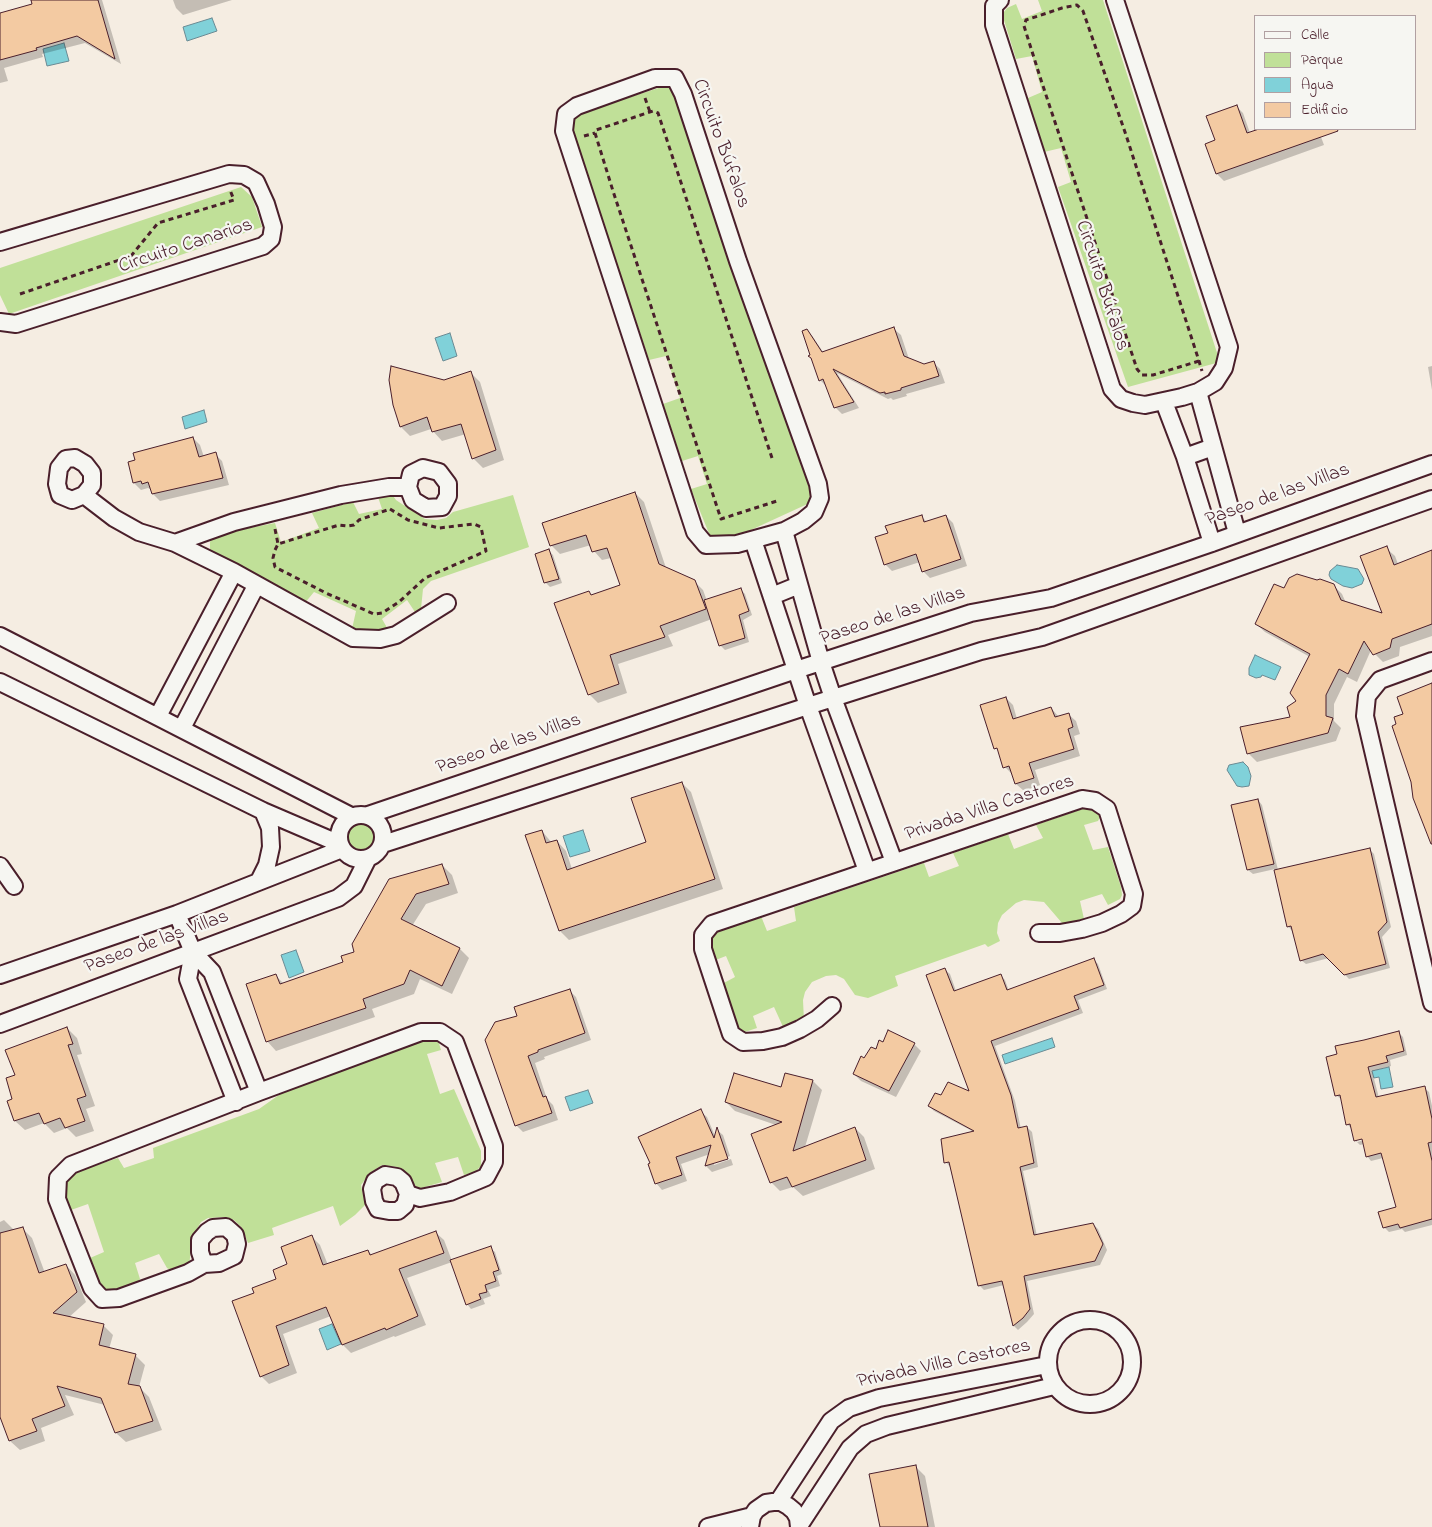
<!DOCTYPE html>
<meta charset="utf-8">
<style>
body{margin:0}
#map{position:relative;width:1432px;height:1527px;overflow:hidden;background:#f5ede2;font-family:"Indie Flower",sans-serif}
canvas{display:block}
.legend{position:absolute;left:1254px;top:15px;width:162px;height:115px;box-sizing:border-box;background:#f6f6f2;border:1px solid #b1a0a2;margin:0;padding:6px 9px;list-style:none;font-size:15px;color:#4a1f2b}
.legend li{display:flex;align-items:center;gap:10px;height:25px}
.legend b{width:25px;border:1px solid #b1a0a2}
</style>
<div id="map">
<canvas width="1432" height="1527"></canvas>
<ul class="legend">
<li><b style="height:6px;background:#f6f6f2"></b>Calle</li>
<li><b style="height:14px;background:#c0e098"></b>Parque</li>
<li><b style="height:14px;background:#80d1d9"></b>Agua</li>
<li><b style="height:14px;background:#f3caa2"></b>Edificio</li>
</ul>
</div>
<script>
const ctx = document.querySelector('canvas').getContext('2d');
ctx.lineJoin = 'round';
function fillPath(path, color) { ctx.fillStyle = color; ctx.fill(path, 'evenodd'); }
const shape = rows => new Path2D(rows.map(r => 'M' + r).join(''));
function stroke(path, color, width, dash) { ctx.strokeStyle = color; ctx.lineWidth = width; ctx.lineCap = dash ? 'butt' : 'round'; ctx.setLineDash(dash || []); ctx.stroke(path); }
function label(font, color, halo, rows, align = 'center') {
  ctx.font = font + ' "Indie Flower",sans-serif'; ctx.lineWidth = 4.5; ctx.setLineDash([]); ctx.textBaseline = 'middle'; ctx.strokeStyle = halo; ctx.fillStyle = color; for (const [text, x, y, turn = 0] of rows) {
    ctx.save(); ctx.translate(x, y); ctx.rotate((+turn || 0) * Math.PI / 180); ctx.textAlign = isNaN(turn) ? turn : align; if (halo) ctx.strokeText(text, 0, 0); ctx.fillText(text, 0, 0); ctx.restore();
  }
}
fillPath(shape([
 [1038,0,1103,0,1220,362,1128,387,1058,187,1071,182,1061,148,1044,152,1028,98,1042,92,1032,56,1016,59,1003,17,1004,12,1007,8,1016,4,1022,19,1042,11],
 [665,86,671,87,674,90,814,501,740,535,719,540,713,539,710,536,691,489,707,484,698,456,682,461,663,404,680,398,666,356,649,360,572,128,576,116,579,113],
 [241,187,252,197,262,227,9,314,0,295,0,268],
 [391,493,396,500,417,514,425,519,437,520,446,518,453,512,513,495,529,547,431,581,423,589,421,609,415,612,407,600,382,619,389,631,364,633,352,629,356,611,314,592,304,604,212,555,210,549,210,542,213,535,275,523,281,542,319,528,312,513,353,502,359,514,382,509,378,497],
 [1088,807,1097,811,1100,817,1098,821,1084,825,1093,850,1108,847,1121,887,1122,895,1120,899,1108,905,1102,894,1080,901,1084,919,1079,923,1072,924,1062,923,1044,902,1024,900,1016,903,1002,915,998,923,997,933,1000,941,988,947,985,944,895,976,898,986,868,998,855,995,844,979,836,975,826,976,812,982,805,992,803,1000,804,1021,784,1029,774,1007,753,1016,757,1028,745,1032,739,1032,722,984,735,977,726,956,713,961,708,939,719,928,761,916,767,931,796,921,794,907,924,863,929,877,959,866,953,853,1008,834,1014,849,1043,838,1036,825],
 '348 837a14 14 0 1 1 28 0a14 14 0 1 1-28 0Z',
 [421,1038,438,1040,441,1050,427,1054,440,1094,454,1089,481,1151,481,1166,475,1172,464,1175,458,1157,435,1163,442,1182,418,1189,405,1172,397,1167,382,1165,370,1173,361,1185,365,1205,355,1215,340,1226,333,1206,272,1228,274,1235,248,1243,242,1228,234,1220,225,1217,208,1218,201,1222,192,1237,189,1268,177,1274,167,1268,159,1254,135,1263,140,1279,136,1284,116,1291,102,1291,90,1258,104,1252,88,1204,71,1210,64,1191,64,1179,88,1168,118,1158,124,1168,154,1158,153,1148,259,1109,296,1083]
]), '#c0e098');
const water = shape([
 [212,18,217,31,187,41,183,27,212,18],
 [64,43,69,61,47,66,43,49,64,43],
 [450,333,457,356,443,361,435,338,450,333],
 [204,410,207,422,185,429,182,417,204,410],
 [1337,565,1358,569,1364,579,1362,584,1352,588,1343,586,1331,579,1329,575,1330,571,1337,565],
 [1255,655,1281,667,1275,680,1262,675,1261,677,1256,678,1249,675,1249,668,1255,655],
 [1243,762,1248,767,1251,776,1249,786,1242,787,1237,786,1227,770,1229,765,1243,762],
 [583,830,590,851,570,857,563,836,583,830],
 [296,950,304,972,289,978,281,955,296,950],
 [1052,1038,1055,1047,1005,1064,1002,1055,1052,1038],
 [1389,1067,1393,1087,1381,1089,1379,1077,1374,1078,1372,1071,1389,1067],
 [588,1090,593,1103,570,1111,565,1097,588,1090],
 [332,1324,341,1344,327,1350,319,1329,332,1324]
]);
fillPath(water, '#80d1d9');
stroke(water, '#6a8a93', 1);
fillPath(shape([
 [32,0,102,0,121,64,85,43,42,54,43,57,4,68,8,81,0,83,0,15,34,5],
 [173,0,232,0,183,15,176,8],
 [1236,106,1243,113,1250,133,1262,129,1318,129,1324,145,1224,181,1217,174,1216,141],
 [894,329,901,335,909,359,924,365,934,363,940,369,945,383,906,394,907,396,893,400,891,398,888,399,837,373,859,408,842,414,835,407,827,387,820,380,812,356,807,330,813,337,823,352],
 [1432,366,1432,390,1428,367],
 [471,373,480,382,504,460,483,468,473,458,466,434,442,441,431,429,410,436,401,427,394,405,444,381],
 [193,438,200,445,204,457,215,454,222,461,229,485,160,501,153,494,152,490,148,488,141,490,134,483,129,463],
 [635,493,644,502,666,568,694,581,703,590,707,601,741,590,745,594,752,615,743,620,749,642,725,650,720,645,712,619,668,635,673,646,618,664,627,693,598,703,589,694,589,593,592,596,622,586,611,558,602,560,594,551,591,545,560,554,551,545],
 [921,516,927,522,946,516,953,523,967,566,930,578,923,571,920,562,892,571,885,564,889,534],
 [1386,548,1395,556,1398,564,1432,552,1432,636,1400,647,1399,656,1383,662,1371,650,1357,682,1347,677,1334,704,1334,721,1341,728,1336,741,1257,762,1248,753,1292,718,1310,657,1265,632,1256,624,1285,590,1334,586,1342,594,1346,603,1384,615],
 [549,551,553,555,562,583,550,587,546,583,537,555],
 [1006,698,1013,705,1017,719,1051,708,1059,717,1068,714,1076,721,1080,734,1074,736,1080,756,1035,770,1040,785,1024,791,1016,784,1013,774,1012,774,1005,767,1000,753,996,748],
 [682,783,691,792,723,889,569,940,560,931,526,836,542,831,552,843,557,841,566,851,572,869,648,843],
 [1258,800,1262,805,1278,870,1370,850,1374,854,1391,927,1382,937,1390,968,1349,979,1329,958,1306,964,1301,960,1292,931,1288,926,1275,869,1253,874,1248,870],
 [442,865,452,875,458,893,426,904,412,926,460,949,469,958,452,994,420,979,414,994,372,1009,375,1017,276,1051,267,1041,276,976,284,984,345,963],
 [1093,959,1098,964,1107,989,1078,1000,1083,1013,995,1046,1015,1101,1021,1129,1027,1127,1032,1132,1038,1167,1023,1171,1037,1236,1093,1224,1098,1229,1107,1250,1100,1265,1027,1281,1034,1314,1027,1322,1018,1330,1014,1326,1004,1285,984,1290,979,1285,950,1167,946,1162,974,1132,934,1111,929,1106,941,1096,971,1093,945,970,950,974,956,991,1000,975,1005,980,1009,991],
 [569,990,576,997,591,1040,544,1057,545,1059,535,1063,547,1099,553,1105,558,1120,523,1132,516,1125,518,1017],
 [67,1028,77,1038,82,1054,77,1055,95,1106,86,1109,94,1131,76,1137,67,1128,54,1133,44,1123,25,1130,15,1121,8,1102,14,1100,17,1076],
 [1398,1032,1403,1037,1407,1055,1390,1060,1391,1066,1372,1071,1379,1098,1424,1088,1429,1092,1432,1106,1432,1225,1405,1232,1402,1229,1389,1232,1384,1227,1398,1208,1383,1158,1371,1161,1367,1156,1364,1144,1360,1145,1355,1140,1352,1129,1347,1124,1342,1100,1336,1095],
 [1357,1139,1368,1139,1357,1142],
 [884,1043,914,1044,921,1051,896,1097,861,1081,854,1074,865,1059],
 [813,1081,822,1090,805,1147,855,1128,864,1137,875,1169,803,1196,793,1187,780,1191,771,1182,776,1125,735,1111,726,1102],
 [700,1111,707,1117,715,1136,717,1130,723,1135,730,1156,714,1162,714,1165,731,1159,733,1165,712,1172,706,1166,710,1154,681,1164,687,1181,662,1190,656,1183],
 [4,1220,14,1230,22,1228,32,1238,45,1273,66,1265,75,1275,86,1302,68,1318,103,1325,113,1335,109,1349,136,1356,145,1365,139,1387,149,1397,162,1430,126,1442,116,1433,105,1405,65,1395,74,1415,41,1428,45,1441,20,1450,10,1441,0,1414,0,1222],
 [435,1232,444,1240,452,1261,490,1248,495,1252,502,1274,497,1276,500,1286,488,1290,491,1296,483,1299,485,1304,471,1309,467,1304,452,1262,407,1278,426,1325,395,1337,394,1336,351,1353,343,1345,331,1316,283,1334,297,1373,269,1384,261,1376,256,1293,278,1279,312,1237,320,1245,328,1265,368,1251,373,1256],
 [915,1466,925,1476,935,1527,882,1527]
]), '#0003');
const building = shape([
 [31,0,98,0,115,59,77,36,36,48,37,50,0,60,0,13,32,4,31,0],
 [1237,105,1247,133,1259,129,1337,129,1338,131,1216,174,1205,144,1215,140,1206,116,1237,105],
 [894,327,904,356,924,364,934,361,939,376,901,388,901,390,885,394,885,392,880,393,833,369,854,402,834,408,823,379,819,381,811,358,808,356,810,355,802,331,807,329,822,352,894,327],
 [391,366,444,380,471,371,496,450,472,459,461,424,432,432,427,417,400,427,393,405,389,380,391,366],
 [193,437,199,457,216,452,223,478,152,494,148,482,142,484,141,481,133,483,128,462,135,460,133,453,193,437],
 [635,492,659,564,695,580,706,609,660,626,665,637,610,655,619,684,588,695,554,603,589,591,591,595,620,585,607,548,592,552,586,535,550,546,542,523,635,492],
 [922,515,924,522,946,515,961,559,922,572,916,554,884,565,875,537,888,533,885,526,922,515],
 [1387,546,1394,565,1432,550,1432,624,1392,639,1390,648,1373,655,1364,641,1348,674,1339,669,1326,695,1326,716,1333,718,1328,733,1247,754,1240,727,1290,717,1287,707,1296,701,1290,693,1310,654,1255,624,1274,584,1284,588,1289,578,1297,574,1317,580,1320,579,1334,584,1341,600,1382,613,1360,556,1387,546],
 [549,549,559,579,544,583,535,554,549,549],
 [741,588,749,611,739,615,745,638,719,646,704,600,741,588],
 [1432,683,1432,844,1431,844,1413,798,1411,782,1392,726,1396,724,1394,717,1403,714,1397,697,1432,683],
 [1006,697,1013,719,1051,707,1055,717,1069,713,1073,727,1068,729,1074,749,1029,763,1034,778,1015,784,1009,766,1003,768,997,748,994,749,980,705,1006,697],
 [682,782,715,879,559,931,525,835,542,830,546,843,557,840,567,870,646,842,631,798,682,782],
 [1258,799,1274,864,1247,870,1231,805,1258,799],
 [1370,848,1387,922,1378,932,1386,964,1344,975,1323,954,1300,961,1291,926,1287,927,1274,870,1370,848],
 [442,864,449,884,416,894,401,919,460,948,442,986,410,970,404,984,363,999,366,1008,266,1042,246,984,276,974,280,984,343,962,341,956,354,952,352,944,389,879,442,864],
 [1094,958,1104,985,1074,996,1079,1009,991,1041,1011,1095,1018,1128,1027,1126,1034,1163,1020,1167,1034,1235,1093,1223,1103,1244,1095,1261,1024,1276,1030,1309,1023,1318,1013,1326,1002,1281,978,1286,949,1162,944,1163,941,1139,974,1131,928,1106,935,1093,941,1095,948,1082,969,1091,926,975,945,968,954,991,1001,974,1007,990,1094,958],
 [570,989,585,1033,538,1050,538,1052,528,1056,543,1097,546,1096,552,1113,515,1126,485,1040,495,1022,517,1016,514,1007,570,989],
 [67,1027,73,1044,68,1045,86,1096,77,1099,85,1121,65,1128,60,1118,44,1124,39,1113,14,1121,7,1101,12,1099,6,1078,15,1075,5,1050,67,1027],
 [888,1030,915,1043,889,1091,853,1074,861,1056,864,1058,871,1047,876,1049,879,1040,883,1042,888,1030],
 [1399,1031,1404,1051,1386,1056,1388,1062,1368,1067,1376,1097,1425,1086,1432,1119,1432,1142,1428,1143,1432,1161,1432,1219,1400,1228,1398,1224,1383,1228,1378,1212,1396,1207,1381,1153,1366,1157,1362,1139,1354,1141,1350,1124,1346,1125,1340,1095,1335,1096,1326,1057,1337,1054,1335,1046,1364,1040,1399,1031],
 [734,1073,781,1087,785,1073,813,1080,793,1151,855,1127,866,1160,792,1187,787,1177,770,1183,751,1134,782,1122,725,1102,734,1073],
 [701,1109,714,1138,717,1127,728,1159,705,1166,711,1145,676,1157,682,1175,655,1184,648,1164,650,1163,638,1137,701,1109],
 [23,1227,39,1273,66,1264,77,1292,53,1313,104,1324,99,1345,136,1354,128,1384,140,1386,153,1421,115,1433,101,1398,57,1386,65,1406,32,1419,37,1431,9,1441,0,1417,0,1233,23,1227],
 [436,1231,444,1253,399,1269,418,1316,386,1330,385,1328,342,1345,326,1307,276,1326,289,1365,260,1377,232,1301,254,1293,252,1288,276,1279,273,1270,287,1264,281,1247,312,1235,323,1265,368,1250,370,1255,436,1231],
 [491,1246,499,1270,493,1272,496,1281,485,1285,487,1292,479,1294,481,1299,466,1305,450,1260,491,1246],
 [916,1465,928,1527,880,1527,869,1474,916,1465]
]);
fillPath(building, '#f3caa2');
stroke(building, '#4a1f2b', 1);
const minor = shape([
 [1000,0,994,6,994,25,1112,389,1121,399,1133,403,1145,405,1182,397,1198,392,1215,382,1224,368,1229,347,1115,0],
 [655,78,675,78,683,94,738,261,818,484,820,498,814,512,803,521,784,531,737,544,706,545,695,532,564,131,566,114,577,106,655,78],
 [0,242,229,174,244,175,256,182,266,204,273,227,271,239,263,246,16,324,0,322],
 [1198,392,1237,533],
 [1164,402,1185,457,1212,543],
 [1185,457,1213,447],
 [84,495,72,500,60,495,57,484,59,468,66,459,75,458,85,464,92,473,92,485,84,495,114,518,139,532,175,543,234,572,353,638,380,639,396,635,447,603],
 [784,531,821,662,833,698,894,862],
 [753,540,808,706,867,871],
 [175,543,234,522,341,495,389,487,408,487,413,500,426,508,442,507,448,496,448,484,439,472,423,468,411,474,408,487],
 [772,596,799,585],
 [0,636,351,816],
 [1432,661,1380,680,1367,696,1365,716,1432,1003],
 [0,682,263,811,340,844],
 [158,716,234,572],
 [182,728,256,586],
 '339 837a22 22 0 1 1 44 0a22 22 0 1 1-44 0Z',
 [368,815,796,670,971,613,1051,598,1212,543,1432,464],
 [383,844,808,706,981,651,1042,637,1432,499],
 [0,866,14,886],
 [259,881,267,865,271,847,270,828,263,811],
 [177,914,193,952,212,972,259,1092],
 [193,952,188,979,236,1102],
 [0,975,177,914,342,849],
 [832,1006,817,1019,800,1029,782,1037,763,1041,743,1042,731,1034,703,949,703,935,712,924,1082,799,1095,801,1107,809,1134,894,1132,906,1121,914,1102,923,1082,929,1060,933,1039,933],
 [0,1024,338,898,354,886,368,858],
 [204,1264,219,1263,234,1256,237,1244,235,1235,226,1227,213,1228,207,1232,200,1240,200,1252,204,1264,188,1273,119,1298,102,1299,92,1288,57,1199,58,1178,71,1165,259,1092,421,1032,440,1032,455,1042,494,1146,494,1162,486,1177,450,1192,420,1198,408,1194,403,1182,397,1177,385,1175,375,1181,372,1189,374,1201,378,1209,389,1211,398,1211,405,1205,408,1194],
 '1048 1362a42 42 0 1 1 84 0a42 42 0 1 1-84 0Z',
 [778,1502,831,1421,849,1408,879,1398,1047,1365],
 [799,1526,850,1448,866,1434,887,1426,1054,1386],
 [708,1527,752,1516],
 [750,1527,752,1516,756,1510,766,1503,773,1502,781,1502,788,1506,794,1511,798,1518,799,1527]
]);
stroke(minor, '#4a1f2b', 20);
stroke(shape([
 [645,98,650,112],
 [584,136,595,133],
 [20,294,131,256,158,223,234,200,230,190],
 [1199,361,1153,375,1142,375,1137,369,1041,80,1024,26,1026,20,1062,8,1077,5,1083,11,1126,135,1199,361,1202,371],
 [772,458,658,113,653,111,596,130,595,133,613,191,721,519,780,500],
 [390,509,408,520,439,528,474,524,481,527,486,551,425,578,399,602,382,613,374,614,326,593,275,567,273,558,275,550,278,544,339,525,348,526,354,525,359,520,390,509],
 [275,529,278,544]
]), '#4a1f2b', 3, [5, 4]);
stroke(minor, '#f6f6f2', 16);
label('20px', '#4a1f2b', '#f6f6f2', [
 ["Circuito Búfalos",720,144,70],
 ["Circuito Canarios",186,247,-18],
 ["Circuito Búfalos",1101,286,72],
 ["Paseo de las Villas",1278,496,-20],
 ["Paseo de las Villas",893,617,-18],
 ["Paseo de las Villas",509,745,-19],
 ["Privada Villa Castores",990,809,-18],
 ["Paseo de las Villas",157,943,-20],
 ["Privada Villa Castores",944,1365,-12]
]);
</script>
